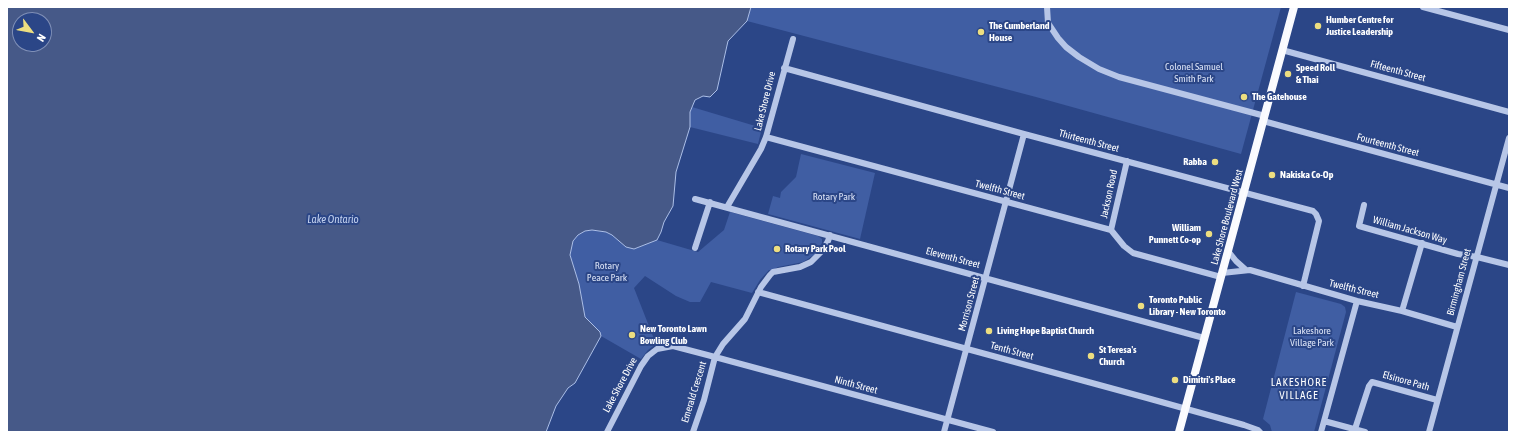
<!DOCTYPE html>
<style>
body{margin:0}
#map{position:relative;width:1516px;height:439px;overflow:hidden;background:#2b4687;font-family:"Asap Condensed",sans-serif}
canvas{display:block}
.frame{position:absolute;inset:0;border:8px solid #fff;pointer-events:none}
.north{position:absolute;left:12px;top:12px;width:40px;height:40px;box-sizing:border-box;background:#2b4687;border:1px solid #8090b7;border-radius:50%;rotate:122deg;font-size:11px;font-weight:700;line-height:16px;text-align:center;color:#fff}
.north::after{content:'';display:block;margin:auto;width:14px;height:18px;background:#edde80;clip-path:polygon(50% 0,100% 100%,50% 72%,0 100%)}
</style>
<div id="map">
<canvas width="1516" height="439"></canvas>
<div class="frame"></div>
<div class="north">N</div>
</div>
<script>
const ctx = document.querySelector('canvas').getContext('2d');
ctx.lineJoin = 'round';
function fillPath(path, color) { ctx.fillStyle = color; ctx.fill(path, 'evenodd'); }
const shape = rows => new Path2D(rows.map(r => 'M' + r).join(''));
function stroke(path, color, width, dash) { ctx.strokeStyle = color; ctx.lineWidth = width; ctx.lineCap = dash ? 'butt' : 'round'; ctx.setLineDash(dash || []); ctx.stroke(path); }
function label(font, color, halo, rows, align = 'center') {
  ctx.font = font + ' "Asap Condensed",sans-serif'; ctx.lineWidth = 4; ctx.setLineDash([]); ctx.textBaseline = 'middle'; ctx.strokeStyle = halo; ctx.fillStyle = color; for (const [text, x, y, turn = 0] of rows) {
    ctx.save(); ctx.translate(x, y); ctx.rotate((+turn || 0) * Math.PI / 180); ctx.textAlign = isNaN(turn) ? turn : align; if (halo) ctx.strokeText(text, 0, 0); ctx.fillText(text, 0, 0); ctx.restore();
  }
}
fillPath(shape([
 [751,7,1281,7,1241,154,1036,97,747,21],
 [692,107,762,128,758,144,690,127,690,112],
 [801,154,875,173,860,239,768,214,773,196,780,198,781,192,796,177],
 [730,212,818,236,822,239,822,243,814,255,803,262,778,267,771,271,769,270,760,280,752,293,711,282,700,302,690,302,676,296,645,276,634,288,656,344,648,350,641,359,601,336,600,332,585,317,579,284,570,255,573,241,578,235,585,231,592,230,606,232,612,235,626,247,634,249,657,240,698,252,724,230],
 [1296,292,1341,304,1345,307,1346,312,1314,432,1272,432,1270,425,1263,419]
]), '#405ea3');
const water = shape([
 [7,7,751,7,747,21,728,41,717,90,710,97,703,96,695,100,690,112,690,127,676,172,673,206,664,222,661,232,657,240,634,249,626,247,612,235,606,232,592,230,585,231,578,235,573,241,570,255,579,284,585,317,600,332,601,336,575,383,568,388,556,406,546,432,7,432,7,7],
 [20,20,44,20,44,44,20,44,20,20]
]);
fillPath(water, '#465988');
stroke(water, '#acbfe7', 1);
stroke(shape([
 [1047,7,1048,23,1058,38,1066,47,1079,57,1099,69,1119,77,1265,116],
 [1423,7,1509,30],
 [1282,50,1509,112],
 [784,68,1024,134,1313,211,1316,214,1319,221,1303,286],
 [1263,121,1509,188],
 [766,137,1111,230,1124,246,1133,253,1221,277],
 [695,199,1204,338],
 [1364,205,1359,226,1458,254,1477,257,1509,265],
 [727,207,761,149,766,137,793,39],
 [1111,230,1127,161],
 [695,248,710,202],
 [1228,251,1236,261,1246,270],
 [1222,273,1250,270,1357,301,1402,311,1457,327],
 [758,292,1147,398,1244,425,1258,430,1260,432],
 [1402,311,1422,243],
 [1324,421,1365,432],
 [607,432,641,366,648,356,657,349,673,346,715,357,723,344,745,319,761,287,770,275,773,272,800,267,811,262,823,250,828,241,830,235],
 [693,432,704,400,715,357,993,432],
 [944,432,1024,134],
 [1321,432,1357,301],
 [1354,432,1369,386,1372,382,1437,400],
 [1429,432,1509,138]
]), '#b7c6e7', 6);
stroke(shape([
 [1179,432,1294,7]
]), '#f9fafe', 8);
stroke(shape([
 [1180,432,1295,7]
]), '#fff', 1);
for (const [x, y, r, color] of [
 [1318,26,4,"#edde80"],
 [981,32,4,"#edde80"],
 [1288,74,4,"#edde80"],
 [1244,97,4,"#edde80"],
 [1215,162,4,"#edde80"],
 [1272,175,4,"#edde80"],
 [1209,234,4,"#edde80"],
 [777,249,4,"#edde80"],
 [1141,306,4,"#edde80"],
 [989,331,4,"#edde80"],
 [632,335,4,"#edde80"],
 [1091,356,4,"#edde80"],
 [1175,380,4,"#edde80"]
]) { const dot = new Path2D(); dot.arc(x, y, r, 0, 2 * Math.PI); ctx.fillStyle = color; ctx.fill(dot); stroke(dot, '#2b4687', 1.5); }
label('bold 10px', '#fff', '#2b4687', [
 ["Humber Centre for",1326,20],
 ["Justice Leadership",1326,32],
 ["The Cumberland",989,26],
 ["House",989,38],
 ["Speed Roll",1296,68],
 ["& Thai",1296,80],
 ["The Gatehouse",1252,97],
 ["Rabba",1207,162,"right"],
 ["Nakiska Co-Op",1280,175],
 ["William",1201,228,"right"],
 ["Punnett Co-op",1201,240,"right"],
 ["Rotary Park Pool",785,249],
 ["Toronto Public",1149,300],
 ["Library - New Toronto",1149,312],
 ["New Toronto Lawn",640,329],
 ["Bowling Club",640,341],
 ["Living Hope Baptist Church",997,331],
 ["St Teresa's",1099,350],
 ["Church",1099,362],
 ["Dimitri's Place",1183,380]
], 'left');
label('10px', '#dbe3f6', '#2b4687', [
 ["Colonel Samuel",1194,67],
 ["Smith Park",1194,79],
 ["Rotary Park",834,197],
 ["Rotary",607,266],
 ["Peace Park",607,278],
 ["Lakeshore",1312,331],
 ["Village Park",1312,343]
]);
label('10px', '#fff', '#2b4687', [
 ["Fifteenth Street",1398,71,15],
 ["Lake Shore Drive",765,101,-76],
 ["Thirteenth Street",1089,141,15],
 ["Fourteenth Street",1388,145,15],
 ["Twelfth Street",1000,190,15],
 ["Jackson Road",1109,194,-78],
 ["Lake Shore Boulevard West",1227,217,-75],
 ["William Jackson Way",1410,230,16],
 ["Eleventh Street",953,258,15],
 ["Birmingham Street",1459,282,-75],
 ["Twelfth Street",1354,289,14],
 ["Morrison Street",969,304,-75],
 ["Tenth Street",1012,351,15],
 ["Elsinore Path",1406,381,16],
 ["Lake Shore Drive",620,385,-62],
 ["Ninth Street",856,385,15],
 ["Emerald Crescent",694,392,-73]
]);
label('italic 11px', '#c3d1ef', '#2b4687', [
 ["Lake Ontario",333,220]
]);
ctx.letterSpacing = '1px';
label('11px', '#fff', '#2b4687', [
 ["LAKESHORE",1299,383],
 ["VILLAGE",1299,396]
]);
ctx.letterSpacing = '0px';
</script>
